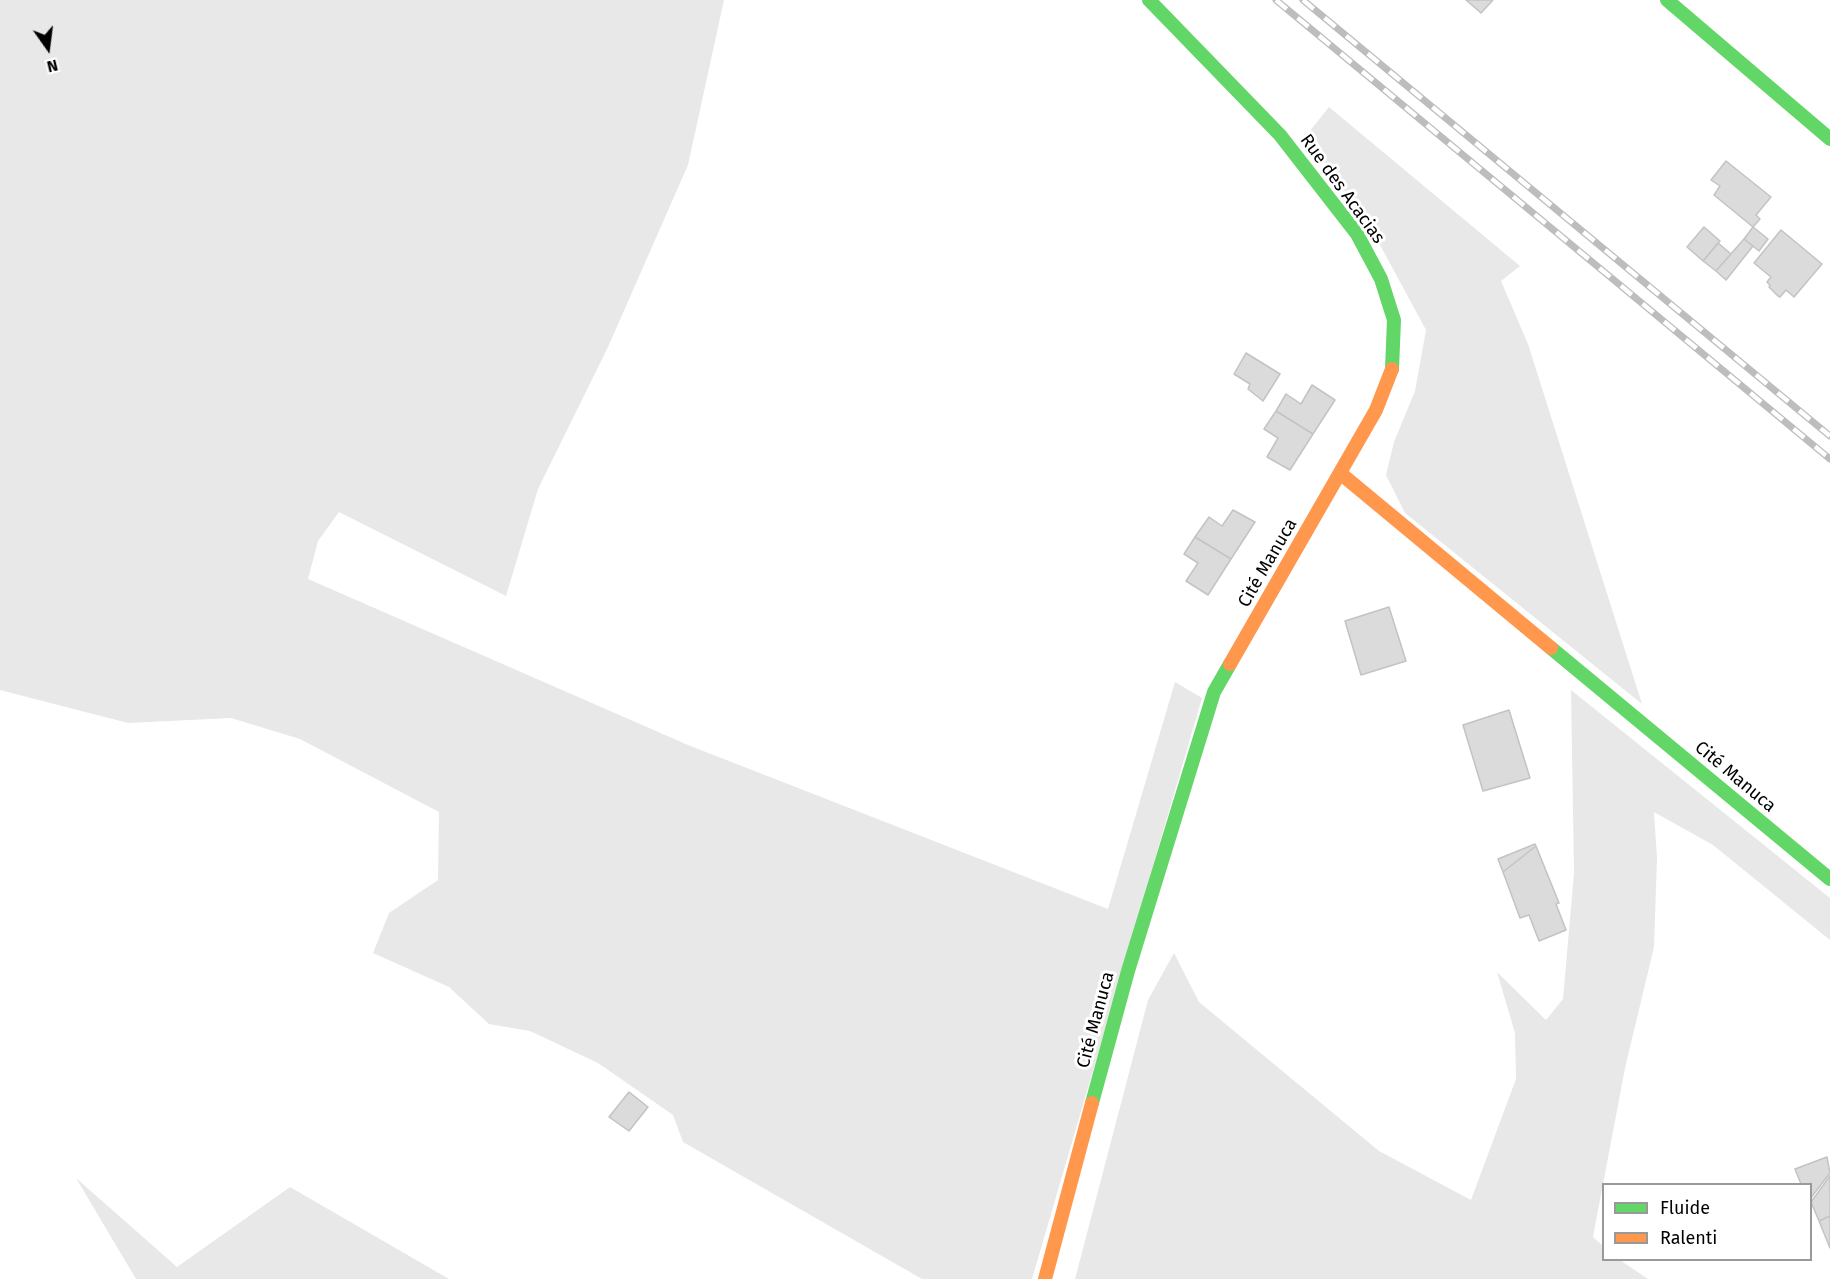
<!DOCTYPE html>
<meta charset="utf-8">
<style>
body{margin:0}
#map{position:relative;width:1830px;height:1279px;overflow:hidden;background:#fff;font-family:"Fira Sans",sans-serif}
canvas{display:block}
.legend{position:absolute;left:1602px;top:1183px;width:210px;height:78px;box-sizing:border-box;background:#fff;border:2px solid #999;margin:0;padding:8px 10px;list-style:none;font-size:18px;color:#000}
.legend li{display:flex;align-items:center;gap:12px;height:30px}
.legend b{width:30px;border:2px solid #999}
.north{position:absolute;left:18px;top:18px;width:60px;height:60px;-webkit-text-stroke:4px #fff;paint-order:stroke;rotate:166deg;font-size:16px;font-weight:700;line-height:24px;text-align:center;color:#000}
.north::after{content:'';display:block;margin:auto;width:21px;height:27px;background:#000;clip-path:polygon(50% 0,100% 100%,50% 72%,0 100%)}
</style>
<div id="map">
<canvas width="1830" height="1279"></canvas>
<ul class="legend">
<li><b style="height:8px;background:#63d668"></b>Fluide</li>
<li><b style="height:8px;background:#ff974d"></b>Ralenti</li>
</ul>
<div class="north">N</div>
</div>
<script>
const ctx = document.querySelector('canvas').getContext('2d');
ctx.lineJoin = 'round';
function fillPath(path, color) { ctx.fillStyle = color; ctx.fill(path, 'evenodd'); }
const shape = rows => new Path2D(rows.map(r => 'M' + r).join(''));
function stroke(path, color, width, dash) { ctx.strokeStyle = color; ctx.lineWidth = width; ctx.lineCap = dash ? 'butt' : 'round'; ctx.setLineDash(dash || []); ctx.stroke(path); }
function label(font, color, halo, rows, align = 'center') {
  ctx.font = font + ' "Fira Sans",sans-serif'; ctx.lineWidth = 6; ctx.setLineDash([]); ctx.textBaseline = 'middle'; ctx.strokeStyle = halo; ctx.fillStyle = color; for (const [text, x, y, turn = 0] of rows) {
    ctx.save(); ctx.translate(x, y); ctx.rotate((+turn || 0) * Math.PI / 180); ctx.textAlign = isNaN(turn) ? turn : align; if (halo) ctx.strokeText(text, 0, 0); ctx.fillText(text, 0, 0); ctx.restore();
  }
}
fillPath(shape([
 [0,0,724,0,688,165,608,347,538,489,506,596,339,512,318,541,308,579,688,745,1108,909,1175,682,1202,698,1032,1279,922,1279,683,1142,673,1115,598,1063,530,1031,489,1024,449,987,373,953,389,913,438,880,439,812,300,739,231,718,128,723,0,690],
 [1329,107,1520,266,1501,281,1528,344,1642,704,1405,513,1386,475,1394,442,1415,391,1426,330,1373,232,1306,136],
 [1571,690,1830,898,1830,940,1713,845,1654,812,1657,858,1654,947,1625,1068,1593,1237,1603,1246,1604,1260,1620,1260,1648,1279,1075,1279,1148,1000,1174,953,1199,1002,1379,1151,1471,1200,1516,1079,1515,1033,1497,972,1546,1020,1563,999,1574,873],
 [76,1178,177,1267,290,1187,449,1279,136,1279]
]), '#e8e8e8');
const building = shape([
 [1466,0,1493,0,1481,13,1466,0],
 [1726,161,1771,197,1756,215,1760,219,1753,227,1714,195,1720,186,1711,180,1726,161],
 [1704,227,1720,241,1703,261,1687,247,1704,227],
 [1753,227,1768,239,1759,251,1744,239,1753,227],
 [1781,230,1822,264,1794,297,1786,290,1780,297,1778,296,1769,287,1770,285,1767,282,1771,277,1754,263,1781,230],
 [1744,239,1753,246,1726,280,1716,271,1744,239],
 [1718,243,1731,254,1716,271,1703,261,1718,243],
 [1246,353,1280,374,1263,401,1248,389,1250,384,1234,374,1246,353],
 [1312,385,1335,400,1313,434,1276,411,1286,394,1301,404,1312,385],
 [1276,411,1313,434,1290,470,1267,457,1278,438,1264,429,1276,411],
 [1233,510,1255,522,1231,559,1195,537,1209,517,1222,526,1233,510],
 [1195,537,1231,559,1208,595,1186,581,1198,563,1184,554,1195,537],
 [1389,607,1406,661,1361,675,1345,621,1389,607],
 [1509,710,1530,778,1483,791,1463,725,1509,710],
 [1535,844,1536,846,1503,872,1498,859,1535,844],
 [1536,846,1559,903,1556,904,1566,930,1539,941,1529,915,1520,918,1503,872,1536,846],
 [629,1092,648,1107,629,1131,609,1117,629,1092],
 [1827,1157,1830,1173,1810,1199,1810,1184,1801,1184,1795,1169,1827,1157],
 [1830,1176,1830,1216,1819,1221,1811,1202,1830,1176],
 [1830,1216,1830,1248,1819,1221,1830,1216]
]);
fillPath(building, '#dbdbdb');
stroke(building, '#c3c3c3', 1.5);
stroke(shape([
 [1149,0,1280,135,1357,234,1381,279,1394,320,1392,369],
 [1667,0,1830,139],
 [1551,648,1830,879],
 [1092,1103,1128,971,1214,692,1230,664]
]), '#63d668', 14);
stroke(shape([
 [1340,473,1551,648],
 [1230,664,1376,410,1392,369],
 [1045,1279,1092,1103]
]), '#ff974d', 14);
const rail = shape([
 [1276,0,1830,459],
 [1303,0,1830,436]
]);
stroke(rail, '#bdbdbd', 7);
stroke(rail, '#fff', 4.5, [14]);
label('18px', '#000', '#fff', [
 ["Rue des Acacias",1342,189,54],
 ["Cité Manuca",1268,563,-60],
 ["Cité Manuca",1735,777,40],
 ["Cité Manuca",1096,1020,-75]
]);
</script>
